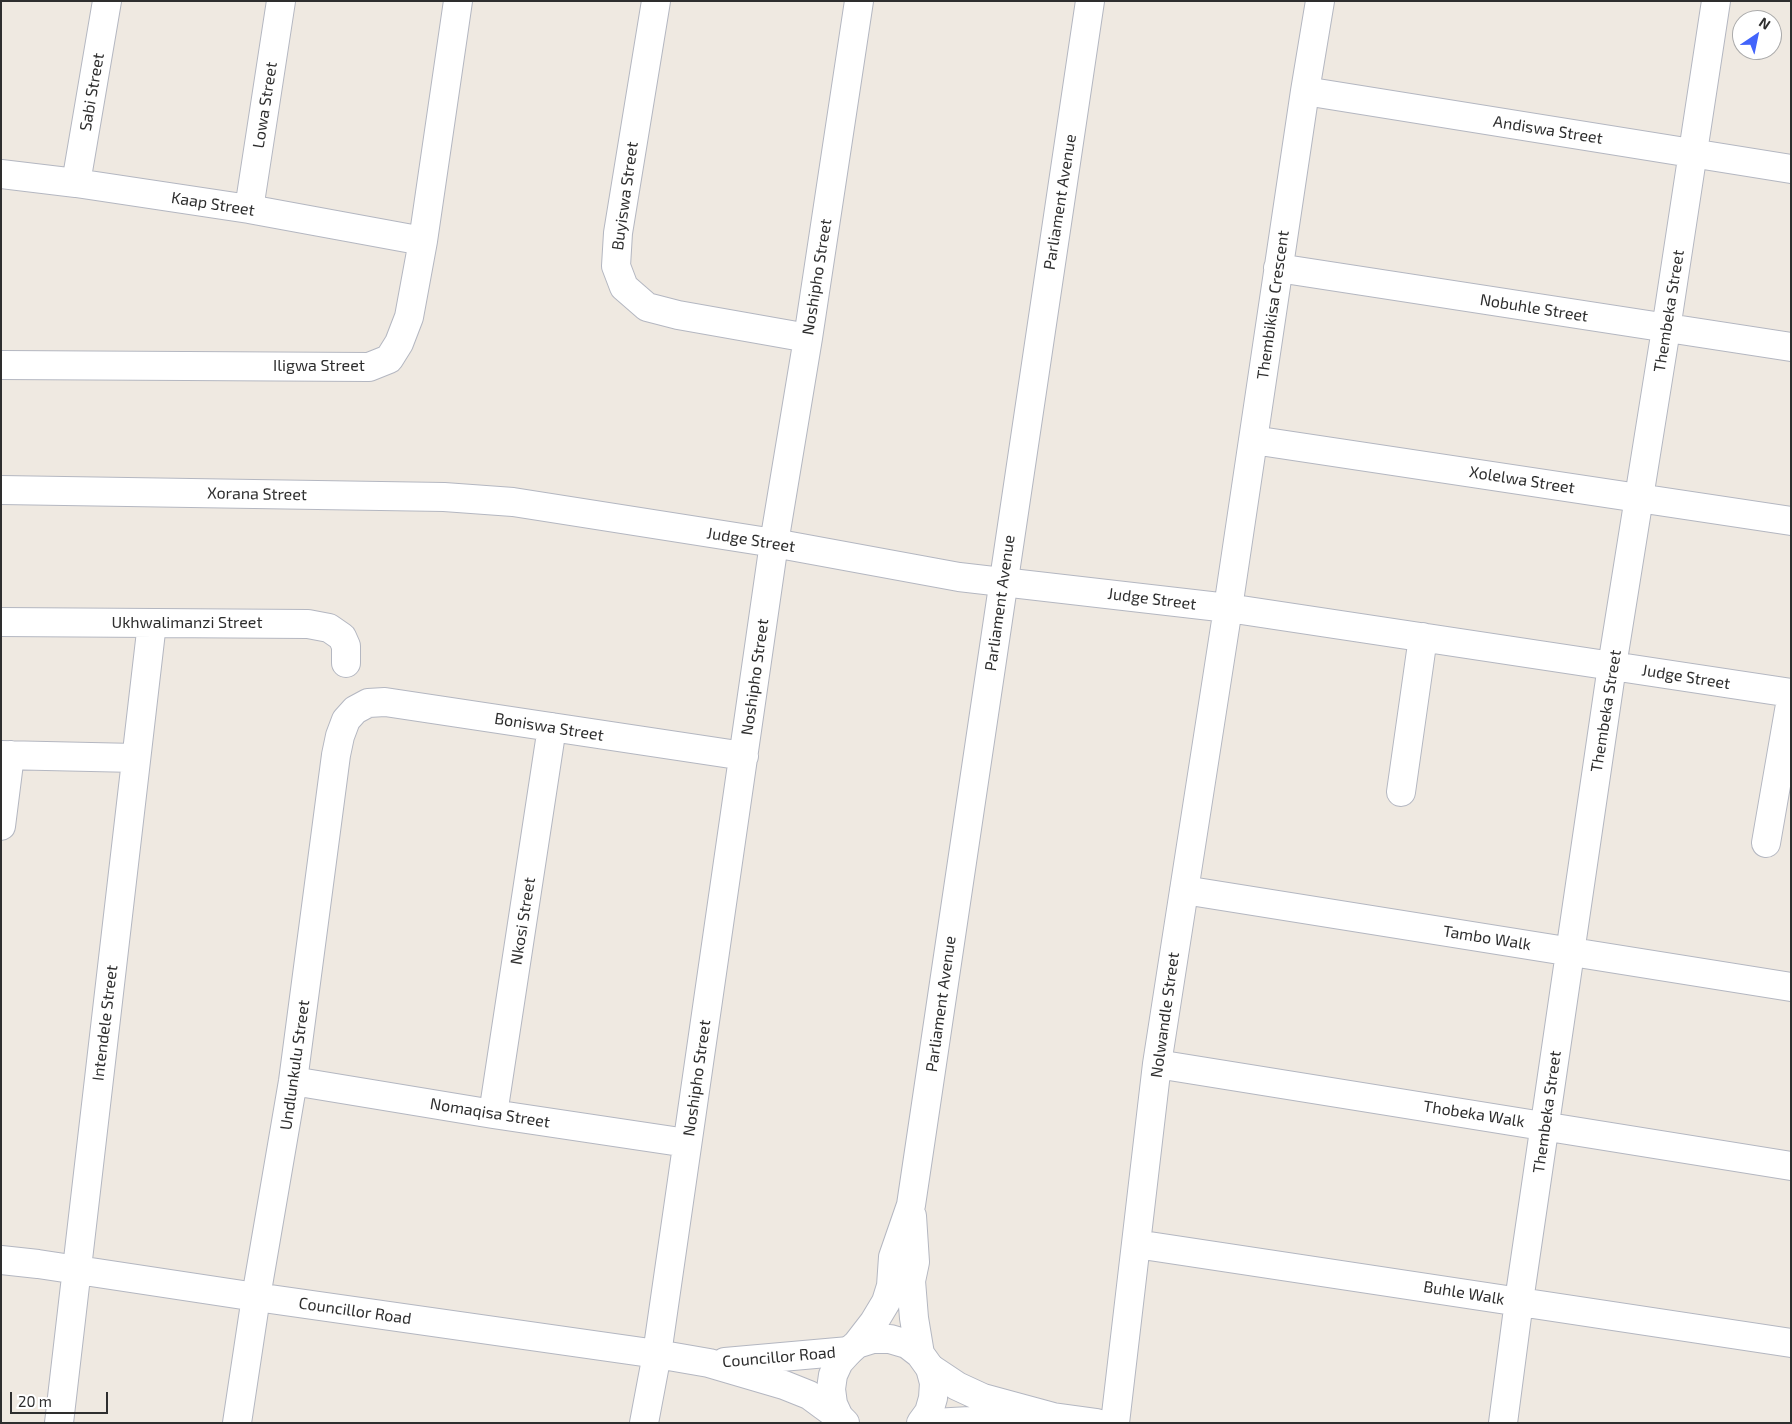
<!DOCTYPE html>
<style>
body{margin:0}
#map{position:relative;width:1792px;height:1424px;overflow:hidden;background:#efe9e1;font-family:"Exo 2",sans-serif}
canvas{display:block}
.frame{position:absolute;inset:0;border:2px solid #2e2e2e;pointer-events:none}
.north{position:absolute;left:1732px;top:10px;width:50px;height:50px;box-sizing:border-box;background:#fff;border:1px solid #ababab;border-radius:50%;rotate:34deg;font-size:14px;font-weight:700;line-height:20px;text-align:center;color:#2e2e2e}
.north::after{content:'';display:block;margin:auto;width:18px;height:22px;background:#4264fb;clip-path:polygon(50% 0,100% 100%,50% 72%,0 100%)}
.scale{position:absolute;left:10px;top:1392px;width:98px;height:22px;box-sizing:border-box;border:2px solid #2e2e2e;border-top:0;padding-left:6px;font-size:15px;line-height:18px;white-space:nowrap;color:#2e2e2e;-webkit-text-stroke:4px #fff;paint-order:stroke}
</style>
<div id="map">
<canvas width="1792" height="1424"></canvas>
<div class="frame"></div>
<div class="north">N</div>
<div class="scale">20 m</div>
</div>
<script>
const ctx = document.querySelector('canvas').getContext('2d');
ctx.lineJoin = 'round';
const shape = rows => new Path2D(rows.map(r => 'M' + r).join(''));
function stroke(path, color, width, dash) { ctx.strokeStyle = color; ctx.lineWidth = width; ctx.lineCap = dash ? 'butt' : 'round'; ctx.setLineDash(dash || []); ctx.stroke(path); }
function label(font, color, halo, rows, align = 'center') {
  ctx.font = font + ' "Exo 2",sans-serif'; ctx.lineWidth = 5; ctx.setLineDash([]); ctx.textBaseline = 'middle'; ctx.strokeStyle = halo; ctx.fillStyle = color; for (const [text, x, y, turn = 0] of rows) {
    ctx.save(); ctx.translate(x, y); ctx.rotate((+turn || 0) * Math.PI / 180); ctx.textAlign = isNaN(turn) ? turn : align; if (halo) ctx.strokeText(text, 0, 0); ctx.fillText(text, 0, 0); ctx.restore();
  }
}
const minor = shape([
 [656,1,618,233,616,266,624,287,647,307,678,315,808,338],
 [1305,91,1791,169],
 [1,174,76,183,249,209,423,241],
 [76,183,107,1],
 [249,209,281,1],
 [1278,268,1791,347],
 [1,365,369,367,389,359,399,343,409,317,423,241,458,1],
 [1253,440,1791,521],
 [1,490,444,497,513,502,774,543,959,577,1228,608,1791,693],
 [1,622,308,624,329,628,342,637,346,646,346,663],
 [1,755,136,758],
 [1401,792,1423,637],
 [1,826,10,755],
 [1766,843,1791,699],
 [1184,890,1791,987],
 [1157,1064,1791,1166],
 [293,1081,493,1114,687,1143],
 [493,1114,552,727],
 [1136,1244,1791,1343],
 [1,1260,38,1264,256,1297,657,1354,709,1363,784,1385,809,1395,839,1417],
 [725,1362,849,1351],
 [930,1368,957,1386,983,1398,1053,1417,1097,1423],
 [59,1423,152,623],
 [237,1423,256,1297,293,1081,336,755,340,736,346,720,355,710,368,703,385,702,744,756],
 [644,1423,657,1354,774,543,808,338,859,1],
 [933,1423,1026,1418],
 [1115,1423,1157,1064,1228,608,1305,91,1320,1],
 [1503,1423,1519,1301,1612,666,1666,329,1716,1]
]);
const tertiary = shape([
 [912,1216,915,1262,911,1281,914,1318,920,1354],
 [857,1344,874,1322,886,1302,891,1286,893,1257,911,1205,1090,1],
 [845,1423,839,1417,833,1404,831,1389,833,1375,839,1362,849,1351,857,1344,873,1339,890,1339,907,1344,920,1354,930,1368,934,1383,933,1398,929,1412,921,1423]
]);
stroke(minor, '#b4b7c1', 30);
stroke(tertiary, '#b4b7c1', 30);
stroke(minor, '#fff', 28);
stroke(tertiary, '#fff', 28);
label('16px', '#2e2e2e', '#fff', [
 ["Sabi Street",92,92,-80],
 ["Lowa Street",265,105,-81],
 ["Andiswa Street",1548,130,9],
 ["Buyiswa Street",625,196,-82],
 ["Parliament Avenue",1060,202,-81],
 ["Kaap Street",213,204,9],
 ["Noshipho Street",817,277,-81],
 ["Thembikisa Crescent",1273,305,-82],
 ["Nobuhle Street",1534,308,9],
 ["Thembeka Street",1669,311,-81],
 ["Iligwa Street",319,366],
 ["Xolelwa Street",1522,480,9],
 ["Xorana Street",257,494,1],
 ["Judge Street",751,540,9],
 ["Judge Street",1152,599,7],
 ["Parliament Avenue",1000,603,-82],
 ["Ukhwalimanzi Street",187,623],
 ["Noshipho Street",755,677,-82],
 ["Judge Street",1686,677,9],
 ["Thembeka Street",1606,711,-81],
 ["Boniswa Street",549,727,9],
 ["Nkosi Street",523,921,-81],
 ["Tambo Walk",1487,938,9],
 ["Parliament Avenue",941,1004,-82],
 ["Nolwandle Street",1165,1015,-82],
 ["Intendele Street",105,1023,-83],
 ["Undlunkulu Street",295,1065,-82],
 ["Noshipho Street",697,1078,-82],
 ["Thembeka Street",1547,1112,-82],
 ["Nomaqisa Street",490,1113,9],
 ["Thobeka Walk",1474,1114,9],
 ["Buhle Walk",1464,1293,9],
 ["Councillor Road",355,1311,8],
 ["Councillor Road",779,1357,-5]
]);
</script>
